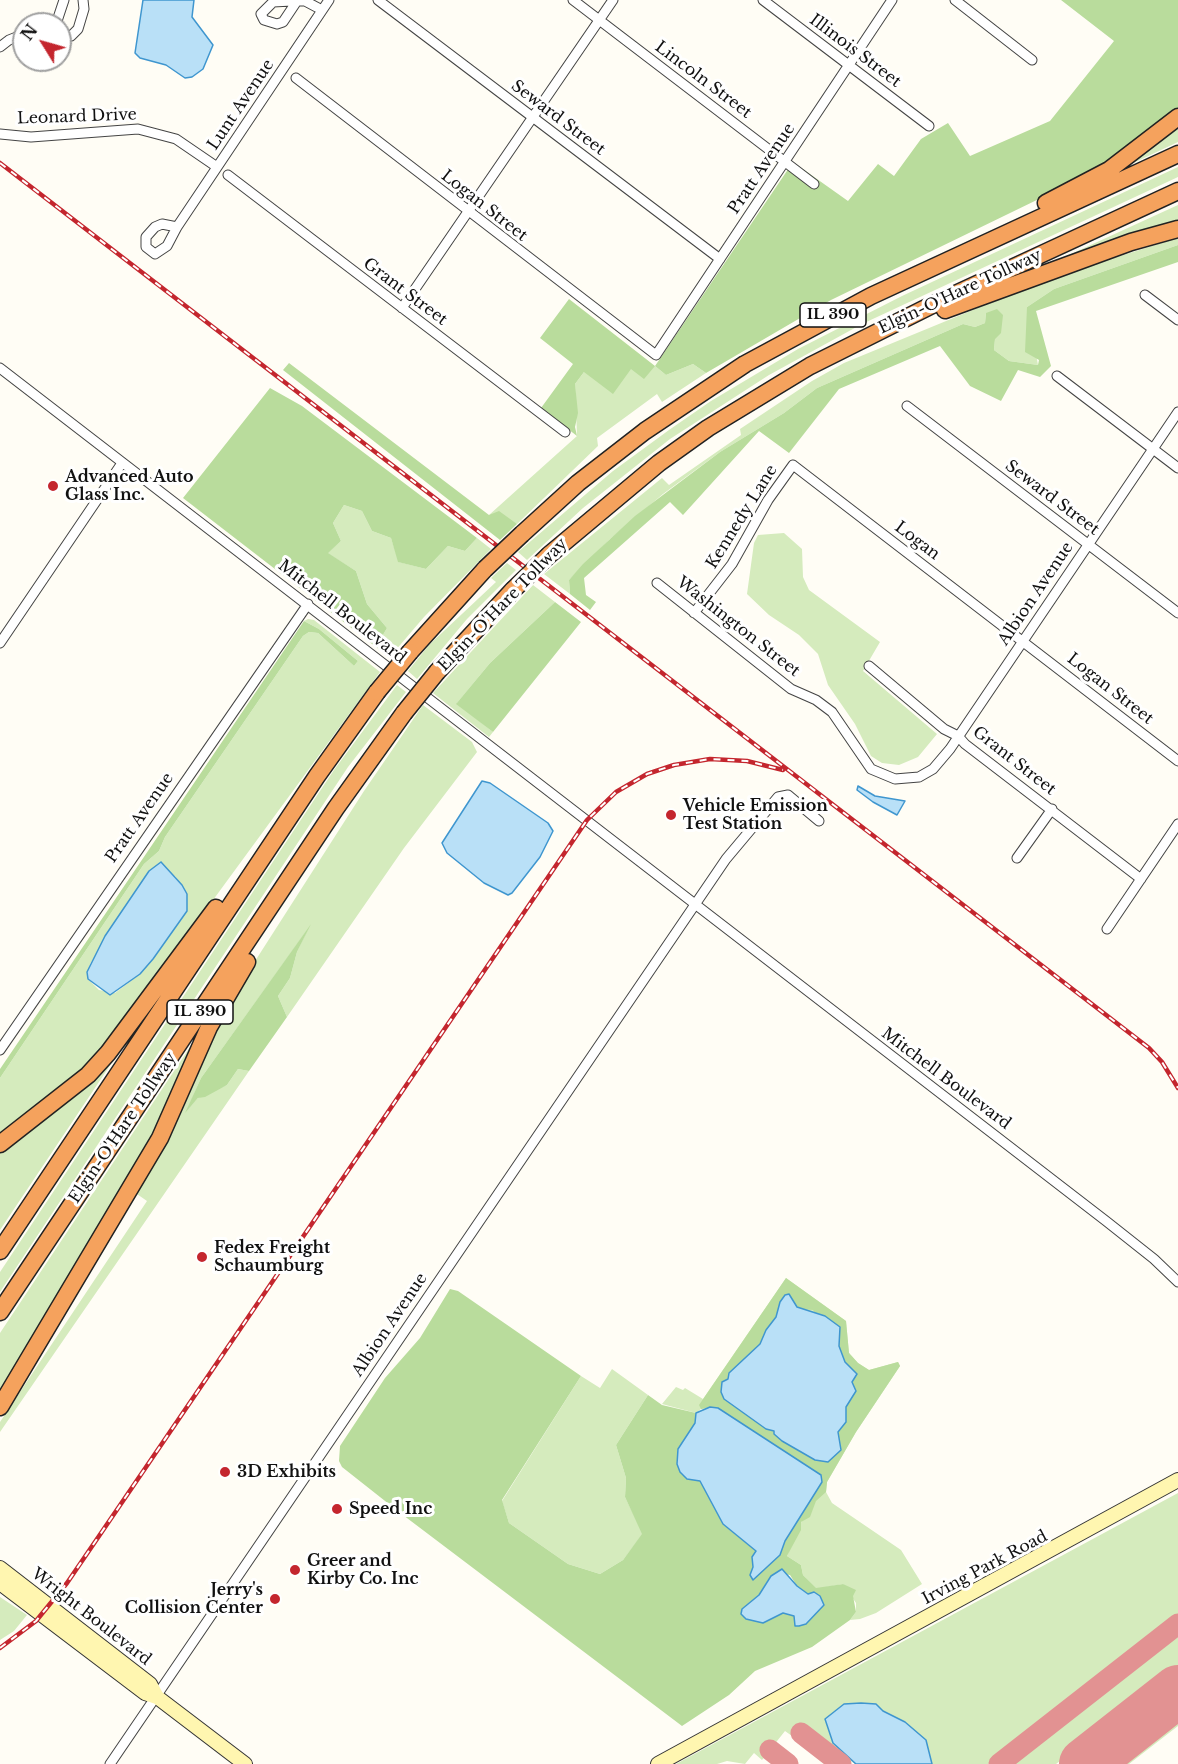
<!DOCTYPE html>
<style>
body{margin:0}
#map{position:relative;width:1178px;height:1764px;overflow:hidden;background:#fffdf5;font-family:"Libre Baskerville",serif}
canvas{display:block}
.north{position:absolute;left:12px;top:12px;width:60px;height:60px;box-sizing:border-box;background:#fff;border:2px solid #a0a0a0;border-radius:50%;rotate:307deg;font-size:16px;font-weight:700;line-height:24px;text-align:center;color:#111}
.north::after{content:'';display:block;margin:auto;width:21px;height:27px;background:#c4262e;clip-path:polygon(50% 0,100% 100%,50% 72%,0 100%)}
</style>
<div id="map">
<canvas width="1178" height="1764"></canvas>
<div class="north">N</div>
</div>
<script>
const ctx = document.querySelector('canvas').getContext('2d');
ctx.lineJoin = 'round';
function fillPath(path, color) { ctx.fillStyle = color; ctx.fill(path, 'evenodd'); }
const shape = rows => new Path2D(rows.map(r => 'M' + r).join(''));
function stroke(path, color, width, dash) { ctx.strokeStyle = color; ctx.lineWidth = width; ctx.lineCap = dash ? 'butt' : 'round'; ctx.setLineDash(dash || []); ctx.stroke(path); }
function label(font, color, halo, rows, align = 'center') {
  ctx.font = font + ' "Libre Baskerville",serif'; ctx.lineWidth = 6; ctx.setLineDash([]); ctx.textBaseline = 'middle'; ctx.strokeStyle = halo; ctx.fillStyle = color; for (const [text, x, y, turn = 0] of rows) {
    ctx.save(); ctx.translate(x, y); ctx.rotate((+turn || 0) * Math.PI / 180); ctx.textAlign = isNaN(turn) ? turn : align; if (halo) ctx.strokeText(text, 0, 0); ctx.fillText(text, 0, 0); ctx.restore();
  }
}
fillPath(shape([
 [1178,124,1178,142,1127,166],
 [1178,167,1178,177,862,324,769,375,670,439,583,508,527,560,518,552,613,471,669,430,711,401,798,349,902,296],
 [1178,205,1178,223,1036,270],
 [1178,238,1178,245,1054,289,1027,307,1038,365,1009,361,994,350,995,339,986,313,985,323,975,327,963,324,817,388,784,413,720,452,663,494,609,540,569,580,570,594,544,574,662,478,669,485,741,435,740,429,812,381,844,363,985,305,1104,261],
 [693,364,706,373,662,402,657,394,597,438,598,446,517,524,489,515,577,436,575,384,584,372,655,366,666,375],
 [344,505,362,511,372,531,391,538,399,562,426,569,448,546,465,551,477,538,491,549,424,617,389,658,376,647,387,628,367,604,356,571,327,553,341,541,333,523],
 [784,533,802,549,803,577,809,590,880,642,863,671,937,734,918,757,899,765,882,763,871,756,855,724,828,685,818,654,799,635,769,615,747,594,754,543,758,535],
 [507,563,516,570,467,619,417,679,408,671,429,645,496,582,491,578],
 [533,585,555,602,490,663,457,703,493,732,489,737,433,693],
 [308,619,314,620,380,672,112,1038,74,1080,0,1137,0,1078,144,864,159,851,165,837,303,636,309,632,318,633,354,666,358,661,319,629,304,621],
 [149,871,175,876,187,894,186,911,153,959,140,974,115,993,99,990,88,979,90,964],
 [397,685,406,692,348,767,0,1292,0,1272,334,770],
 [423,705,472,742,477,752,404,848,287,1017,278,996,290,978,297,952,308,929,201,1078,187,1110,198,1098,227,1085,238,1069,249,1071,0,1432,0,1422,147,1201,134,1192,241,983,364,791],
 [198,1035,164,1115,0,1393,0,1333],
 [121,1049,0,1230,0,1152],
 [786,1278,846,1321,849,1353,858,1363,869,1370,898,1362,900,1366,856,1432,827,1482,826,1492,832,1503,901,1550,922,1584,876,1613,860,1619,850,1620,856,1612,856,1603,843,1584,816,1589,803,1575,801,1565,787,1556,821,1475,718,1408,701,1409,696,1413,662,1404,676,1387,683,1390,685,1388,703,1399],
 [612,1369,648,1395,616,1445,626,1478,625,1497,643,1534,623,1560,600,1574,568,1564,509,1523,502,1501,581,1376,600,1388],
 [1178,1493,1178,1617,988,1764,855,1764,801,1726,792,1736,785,1731,762,1760,754,1753,745,1764,727,1761,717,1764,676,1764],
 [0,1597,27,1615,14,1631,0,1640],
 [1178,1634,1178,1669,1056,1764,1010,1764],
 [1178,1714,1178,1726,1129,1764,1114,1764]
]), '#d5ebbd');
fillPath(shape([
 [1061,0,1178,0,1178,108,1112,159,1043,197,831,300,706,373,693,364,666,375,655,366,644,379,631,369,613,394,584,372,575,384,578,413,575,427,577,436,541,408,573,364,540,338,569,299,655,366,793,162,848,201,878,164,894,176,921,139,948,123,970,156,1050,121,1114,41],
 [1178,245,1178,262,1036,311,1051,366,1040,377,1018,370,1001,401,970,386,940,346,839,389,789,453,759,431,683,515,670,502,584,578,586,595,596,602,590,610,570,594,569,580,583,564,635,516,720,452,784,413,817,388,963,324,975,327,985,323,986,313,997,309,1003,315,1001,333,995,339,994,350,1009,361,1038,365,1039,360,1025,352,1027,307,1054,289],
 [289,363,489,515,499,511,517,524,500,540,283,370],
 [270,388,302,406,477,538,465,551,448,546,426,569,398,562,391,538,372,531,362,511,344,505,333,523,341,541,328,553,356,571,367,604,387,628,376,647,183,498],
 [555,602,581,622,493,732,456,704,490,663],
 [304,621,319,629,358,661,354,666,318,633,309,632,303,636,165,837,159,851,144,864,0,1078,0,1069],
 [311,924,297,952,290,978,278,996,287,1017,249,1071,238,1069,227,1085,205,1097,198,1098,185,1113,201,1078],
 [786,1278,846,1321,849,1353,858,1363,869,1370,898,1362,900,1366,856,1432,827,1482,826,1492,816,1501,810,1517,801,1522,801,1530,787,1556,801,1565,803,1575,816,1588,843,1584,856,1590,853,1596,856,1612,850,1620,812,1647,755,1671,729,1695,682,1726,399,1512,342,1467,339,1461,340,1446,385,1378,420,1338,450,1289,458,1291,581,1376,502,1500,509,1523,568,1564,600,1574,623,1560,642,1534,625,1497,626,1478,616,1445,648,1395,662,1405,696,1413,695,1423,678,1449,681,1468,687,1479,700,1481,723,1524,756,1551,752,1557,754,1570,780,1555,785,1541,822,1482,821,1475,710,1407,701,1409,699,1405],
 [780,1302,792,1303,801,1309,813,1310,839,1346,845,1362,857,1374,852,1382,856,1391,846,1407,846,1421,838,1432,841,1450,828,1462,815,1460,782,1441,774,1434,774,1431,721,1392,722,1382,728,1379,729,1373,760,1344,776,1317],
 [777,1573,790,1575,797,1586,808,1594,814,1592,763,1623,746,1619,741,1614,742,1609,759,1595,768,1580]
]), '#b9dc9c');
const water = shape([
 [143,0,194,0,192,17,213,45,203,69,192,77,185,78,166,65,140,58,135,53,143,0],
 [482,781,490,783,548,823,553,831,540,857,512,893,508,895,484,883,447,853,442,843,482,781],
 [858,786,875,796,905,801,897,815,873,802,857,790,858,786],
 [161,862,182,885,187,894,187,911,153,959,140,974,110,995,88,979,87,972,105,936,149,871,161,862],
 [789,1294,797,1307,825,1316,840,1327,839,1346,845,1362,857,1374,852,1382,856,1391,846,1407,846,1422,838,1432,841,1450,828,1462,815,1460,782,1441,774,1434,774,1431,766,1429,724,1399,721,1392,722,1382,728,1379,729,1373,760,1344,766,1330,776,1317,780,1302,785,1295,789,1294],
 [710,1407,718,1408,821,1475,822,1482,785,1541,780,1555,753,1580,750,1575,753,1567,752,1557,756,1551,723,1524,700,1481,687,1479,680,1472,677,1464,678,1449,695,1423,696,1413,710,1407],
 [782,1569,797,1586,808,1594,814,1592,820,1596,824,1605,806,1624,799,1626,795,1626,794,1616,783,1613,763,1623,746,1619,741,1614,742,1609,759,1595,771,1576,782,1569],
 [861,1703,876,1704,883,1711,905,1722,926,1740,932,1764,856,1764,833,1743,825,1719,844,1704,861,1703]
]);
fillPath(water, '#b9e0f7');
stroke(water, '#3f96cf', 1.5);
stroke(shape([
 [801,1733,841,1764],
 [770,1750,788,1764],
 [999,1764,1178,1624]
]), '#e29292', 21);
stroke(shape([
 [1085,1764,1178,1691]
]), '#e29292', 52);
const street = shape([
 [378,0,720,259],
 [573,0,814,184],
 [763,0,929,126],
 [955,0,1032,60],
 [297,1,283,22,277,24,264,20,261,14,273,2,292,1,305,1,322,10],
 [56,24,64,0],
 [60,33,71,36,78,29,84,9,83,0],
 [0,47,9,40,24,34],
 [296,78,656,355,892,0],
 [0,134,31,137,138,129,176,139,217,167],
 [228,175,565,432],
 [177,227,162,224,155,227,146,237,146,247,155,254,167,246,177,227,329,0],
 [1145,295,1178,320],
 [402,308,613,0],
 [0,368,1106,1221,1154,1259,1178,1282],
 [1057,376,1178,468],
 [907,406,1178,613],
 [657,583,791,689,816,700,832,712,871,769,895,779,919,777,933,769,950,749,1178,412],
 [694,613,732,564,768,500,793,465,1178,761],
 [0,643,122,463],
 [869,666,944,729,958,736,965,744,1141,879],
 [1017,858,1052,809],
 [1107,929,1178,824],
 [0,1050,308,604],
 [110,1764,726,859,778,797,788,795,819,821]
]);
const secondary = shape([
 [0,1568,150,1684,157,1697],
 [0,1583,145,1693,157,1697,245,1764],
 [658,1764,1178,1480]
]);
const highway = shape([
 [1046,203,1109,170,1178,117],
 [945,310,1131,242,1178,229],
 [522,534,578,483,645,431,745,364,871,296,1178,154],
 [549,555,659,463,708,428,810,366,936,303,1178,191],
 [410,652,485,569],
 [437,672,513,590],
 [0,1144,88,1075,108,1053,216,908],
 [0,1251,317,776,377,692],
 [0,1312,336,808,404,713],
 [0,1407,160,1138,209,1027,247,962]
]);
stroke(street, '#444', 11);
stroke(secondary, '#333', 16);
stroke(highway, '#222', 19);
stroke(street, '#fff', 9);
stroke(secondary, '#fff6b0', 14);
stroke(highway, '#f5a25d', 16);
const rail = shape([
 [0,163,1149,1048,1162,1062,1178,1088],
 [0,1648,36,1621,67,1583,587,820,616,792,647,774,674,765,710,759,747,761,783,770]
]);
stroke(rail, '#c4262e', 4.5);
stroke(rail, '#fff', 2, [7]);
const highwayBridge = shape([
 [485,569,522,534],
 [513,590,549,555],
 [377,692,410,652],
 [404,713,437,672]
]);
stroke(highwayBridge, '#222', 19, []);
stroke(highwayBridge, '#f5a25d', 16);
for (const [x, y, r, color] of [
 [53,486,6,"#c4262e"],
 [671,815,6,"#c4262e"],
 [202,1257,6,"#c4262e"],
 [225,1472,6,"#c4262e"],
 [337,1509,6,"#c4262e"],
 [295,1570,6,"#c4262e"],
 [275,1599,6,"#c4262e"]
]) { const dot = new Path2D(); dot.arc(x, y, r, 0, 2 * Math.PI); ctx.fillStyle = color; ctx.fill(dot); stroke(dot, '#fff', 2); }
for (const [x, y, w] of [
 [833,315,66],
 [200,1012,66]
]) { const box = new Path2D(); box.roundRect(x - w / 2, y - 12, w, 24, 4.5); ctx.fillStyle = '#fff'; ctx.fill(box); stroke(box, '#111', 1.5); }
label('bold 15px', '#111', null, [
 ["IL 390",833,315],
 ["IL 390",200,1012]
]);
label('16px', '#111', '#fff', [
 ["Illinois Street",855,51,37],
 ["Lincoln Street",703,80,37],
 ["Lunt Avenue",241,105,-56],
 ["Leonard Drive",77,117,-2],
 ["Seward Street",558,118,37],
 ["Pratt Avenue",762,169,-56],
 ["Logan Street",484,206,38],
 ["Grant Street",405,292,37],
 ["Elgin-O'Hare Tollway",960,292,-25],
 ["Seward Street",1052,498,37],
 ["Kennedy Lane",742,517,-58],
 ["Logan",917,541,37],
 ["Albion Avenue",1036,594,-56],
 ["Elgin-O'Hare Tollway",503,605,-46],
 ["Mitchell Boulevard",342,612,38],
 ["Washington Street",738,627,38],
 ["Logan Street",1110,689,38],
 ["Grant Street",1014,761,38],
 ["Pratt Avenue",140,818,-55],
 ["Mitchell Boulevard",946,1079,37],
 ["Elgin-O'Hare Tollway",123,1128,-56],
 ["Albion Avenue",390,1325,-56],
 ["Irving Park Road",985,1568,-28],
 ["Wright Boulevard",91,1617,38]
]);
label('bold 16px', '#111', '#fff', [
 ["Advanced Auto",65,477],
 ["Glass Inc.",65,495],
 ["Vehicle Emission",683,806],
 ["Test Station",683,824],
 ["Fedex Freight",214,1248],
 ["Schaumburg",214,1266],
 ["3D Exhibits",237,1472],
 ["Speed Inc",349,1509],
 ["Greer and",307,1561],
 ["Kirby Co. Inc",307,1579],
 ["Jerry's",263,1590,"right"],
 ["Collision Center",263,1608,"right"]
], 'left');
</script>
